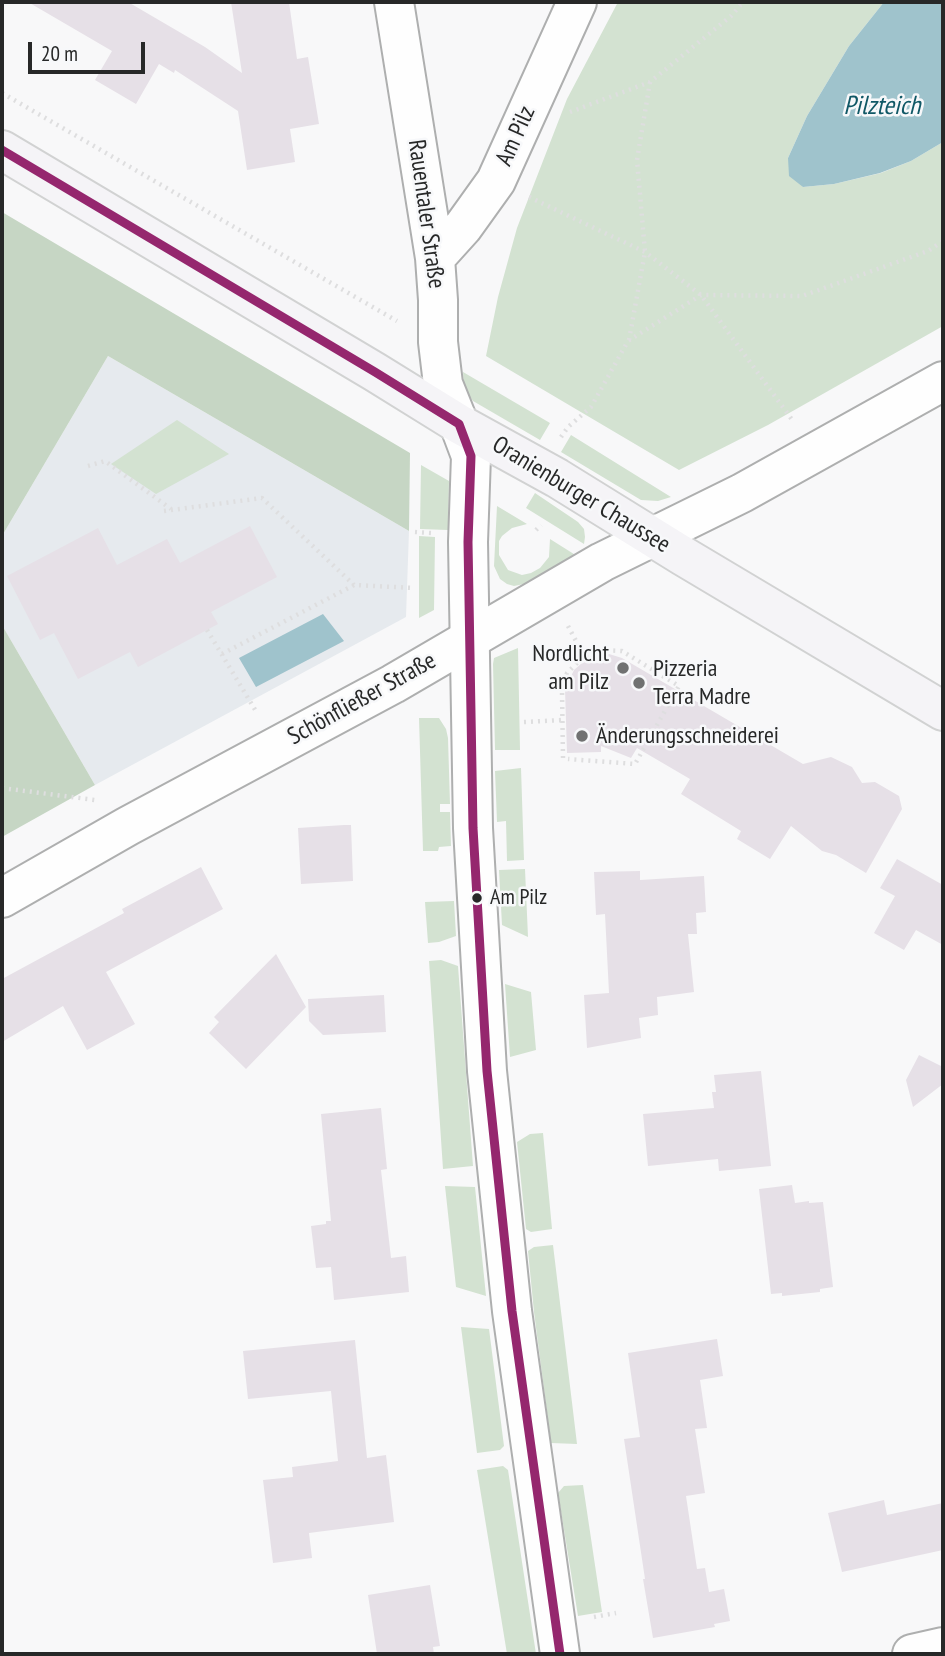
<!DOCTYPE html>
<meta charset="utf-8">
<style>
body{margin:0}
#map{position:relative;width:945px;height:1656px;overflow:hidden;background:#f8f8f9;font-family:"PT Sans Narrow",sans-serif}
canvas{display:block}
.frame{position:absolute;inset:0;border:4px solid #272828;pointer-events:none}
.scale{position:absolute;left:28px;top:42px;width:117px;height:32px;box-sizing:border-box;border:4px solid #272828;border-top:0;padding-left:9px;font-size:21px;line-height:24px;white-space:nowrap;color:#272828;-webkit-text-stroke:5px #f7f8fa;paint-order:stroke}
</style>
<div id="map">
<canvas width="945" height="1656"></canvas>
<div class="frame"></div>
<div class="scale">20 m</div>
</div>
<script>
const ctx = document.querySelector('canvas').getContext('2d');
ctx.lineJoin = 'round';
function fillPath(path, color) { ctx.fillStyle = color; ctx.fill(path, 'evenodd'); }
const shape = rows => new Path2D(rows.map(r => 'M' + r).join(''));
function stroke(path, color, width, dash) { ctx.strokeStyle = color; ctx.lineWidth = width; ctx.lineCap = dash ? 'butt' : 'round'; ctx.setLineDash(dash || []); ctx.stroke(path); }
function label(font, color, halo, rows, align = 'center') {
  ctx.font = font + ' "PT Sans Narrow",sans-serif'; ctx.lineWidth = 5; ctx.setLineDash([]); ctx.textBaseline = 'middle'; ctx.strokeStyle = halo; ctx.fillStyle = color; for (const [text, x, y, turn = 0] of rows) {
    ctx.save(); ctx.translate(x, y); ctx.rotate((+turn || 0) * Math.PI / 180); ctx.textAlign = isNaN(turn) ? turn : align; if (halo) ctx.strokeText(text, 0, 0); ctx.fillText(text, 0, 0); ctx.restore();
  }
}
fillPath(shape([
 [108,356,409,531,406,617,95,785,2,625,2,536]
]), '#e6eaee');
fillPath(shape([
 [618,2,884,2,849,46,807,116,788,158,803,187,834,184,881,173,911,161,943,142,943,326,768,425,679,470,486,356,498,297,517,228,567,99],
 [463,372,550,423,540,440,473,401,464,388],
 [177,420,229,454,156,494,111,464],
 [571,435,671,497,658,501,641,500,561,452],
 [421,465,449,481,448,530,420,529],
 [535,493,578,522,584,529,585,537,584,544,526,508],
 [497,506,527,524,512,528,502,536,499,541,499,555,508,570,522,575,531,573,540,568,549,557,550,539,577,556,553,571,524,584,514,586,507,584,500,579,494,566],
 [419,536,435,537,434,610,419,618],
 [518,648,520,750,495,750,493,664,494,658],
 [419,718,439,718,446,729,448,738,450,804,440,804,440,812,450,812,451,846,439,847,438,851,423,851],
 [521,768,524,860,507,861,506,821,497,822,495,771],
 [525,869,528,937,502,925,499,870],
 [454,901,456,936,439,942,428,943,425,902],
 [441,960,458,966,473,1166,443,1169,429,961],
 [505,984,531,992,536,1050,510,1057],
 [543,1133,552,1229,531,1232,526,1229,517,1142,530,1134],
 [445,1186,475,1187,486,1296,456,1287],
 [553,1245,577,1444,551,1443,534,1312,528,1251,534,1247],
 [461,1327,489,1329,504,1446,500,1450,477,1453],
 [503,1466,508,1470,536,1654,507,1654,477,1470],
 [583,1485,602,1612,578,1616,558,1493,564,1486]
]), '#d3e2d1');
fillPath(shape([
 [2,212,410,453,409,531,108,356,2,536],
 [2,625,95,785,2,837]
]), '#c6d6c4');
fillPath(shape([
 [884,2,943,2,943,142,911,161,880,173,834,184,803,187,789,176,788,158,807,116,849,46],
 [323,614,344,641,256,687,239,658]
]), '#9fc3cc');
fillPath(shape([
 [28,2,128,2,205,47,242,73,231,2,289,2,297,59,308,57,319,124,290,129,295,162,247,170,238,111,175,70,174,73,159,64,136,104,95,80,112,51],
 [250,526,277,577,211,612,218,624,138,667,130,652,78,679,54,633,40,640,7,576,98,528,117,565,167,539,180,563],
 [609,654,622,658,803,764,831,757,852,767,862,783,875,782,899,796,902,809,866,873,836,855,822,851,791,826,770,859,737,839,741,831,681,794,690,779,637,748,631,758,601,746,601,752,567,753,565,689,574,670,582,663,599,656],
 [344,825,351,825,353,881,301,884,298,828],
 [897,859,943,885,943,945,916,930,904,950,874,933,895,896,880,888],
 [201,867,223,909,106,972,135,1024,87,1050,63,1006,2,1042,2,979,124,913,122,909],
 [640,871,640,880,704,876,706,912,696,913,697,934,688,934,694,992,657,997,658,1015,639,1018,641,1038,587,1048,584,995,609,993,605,914,596,915,594,872],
 [276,954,306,1007,246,1069,209,1033,219,1022,214,1017],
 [384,995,386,1032,323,1035,309,1021,308,999],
 [919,1055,943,1067,943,1084,913,1107,906,1080],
 [761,1071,771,1166,719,1171,718,1159,648,1166,643,1114,714,1108,712,1092,716,1092,714,1075],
 [381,1108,387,1169,381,1170,391,1258,406,1256,409,1292,334,1300,331,1267,316,1268,311,1226,326,1224,326,1221,331,1221,321,1114],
 [792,1185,795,1203,809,1201,809,1203,823,1202,833,1287,820,1289,820,1292,782,1296,782,1293,771,1294,759,1189],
 [717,1339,723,1376,700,1380,707,1428,695,1429,705,1493,686,1496,697,1569,705,1568,709,1592,724,1589,730,1621,714,1624,715,1627,653,1638,643,1579,645,1579,624,1439,640,1437,628,1353],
 [355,1340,367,1458,386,1455,394,1522,309,1533,312,1558,273,1563,263,1480,293,1477,292,1467,338,1461,331,1391,248,1399,243,1351],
 [884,1500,887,1515,943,1503,943,1550,842,1572,828,1513],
 [430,1585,440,1646,433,1647,434,1654,377,1654,368,1595]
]), '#e6e0e7');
const minor = shape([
 [394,2,435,258,438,300,438,342,443,384,459,424],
 [435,258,463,227,496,181,577,2],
 [2,898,128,826,393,684,602,562,742,493,943,381],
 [912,1654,943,1647]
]);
const tertiary = shape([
 [459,424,471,456,468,542,473,828,487,1071,512,1311,560,1654]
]);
const primary = shape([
 [2,150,375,372,459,424,557,478,683,556,943,711]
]);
stroke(minor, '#aeafaf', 42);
stroke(tertiary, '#aeafaf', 42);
stroke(primary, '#d1d2d2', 42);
stroke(shape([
 [2,93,397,321],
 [570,112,650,82,731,16,743,2],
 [529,197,645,252,701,295,793,421],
 [629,340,645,252,637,160,650,82],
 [561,437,568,427,591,407,628,341,701,295,802,296,928,251,943,241],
 [88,466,105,461,171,509],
 [164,511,262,498,354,585],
 [536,530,541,525],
 [415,532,431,533],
 [568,626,584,656],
 [207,630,257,713],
 [222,654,354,585,414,588],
 [524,722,563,720],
 [563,758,562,692,567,673,584,656,601,650,622,651,679,686,635,764,568,759],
 [2,788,95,800],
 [594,1617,616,1613]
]), '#dededf', 4.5, [2, 5]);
stroke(minor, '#fefefe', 38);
stroke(tertiary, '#fefefe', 38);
stroke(primary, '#f5f4f7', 38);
stroke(shape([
 [2,150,375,372,459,424],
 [459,424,471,456,468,542,473,828,487,1071,512,1311,560,1654]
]), '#95276e', 9);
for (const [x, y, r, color] of [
 [623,668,7,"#707171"],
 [639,683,7,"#707171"],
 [582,736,7,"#707171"],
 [477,898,6,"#272828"]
]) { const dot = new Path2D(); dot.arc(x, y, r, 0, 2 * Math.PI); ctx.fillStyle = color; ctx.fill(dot); stroke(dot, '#f7f8fa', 2.5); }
label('22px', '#272828', '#f7f8fa', [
 ["Am Pilz",490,898]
], 'left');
label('24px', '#272828', '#f7f8fa', [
 ["Am Pilz",516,136,-66],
 ["Rauentaler Straße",426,214,82],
 ["Oranienburger Chaussee",581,495,31],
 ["Schönfließer Straße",362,699,-29]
]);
label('24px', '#272828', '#f7f8fa', [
 ["Nordlicht",609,654,"right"],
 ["am Pilz",609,682,"right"],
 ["Pizzeria",653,669],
 ["Terra Madre",653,697],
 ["Änderungsschneiderei",596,736]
], 'left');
label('italic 26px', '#105866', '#f7f8fa', [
 ["Pilzteich",882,107]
]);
</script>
